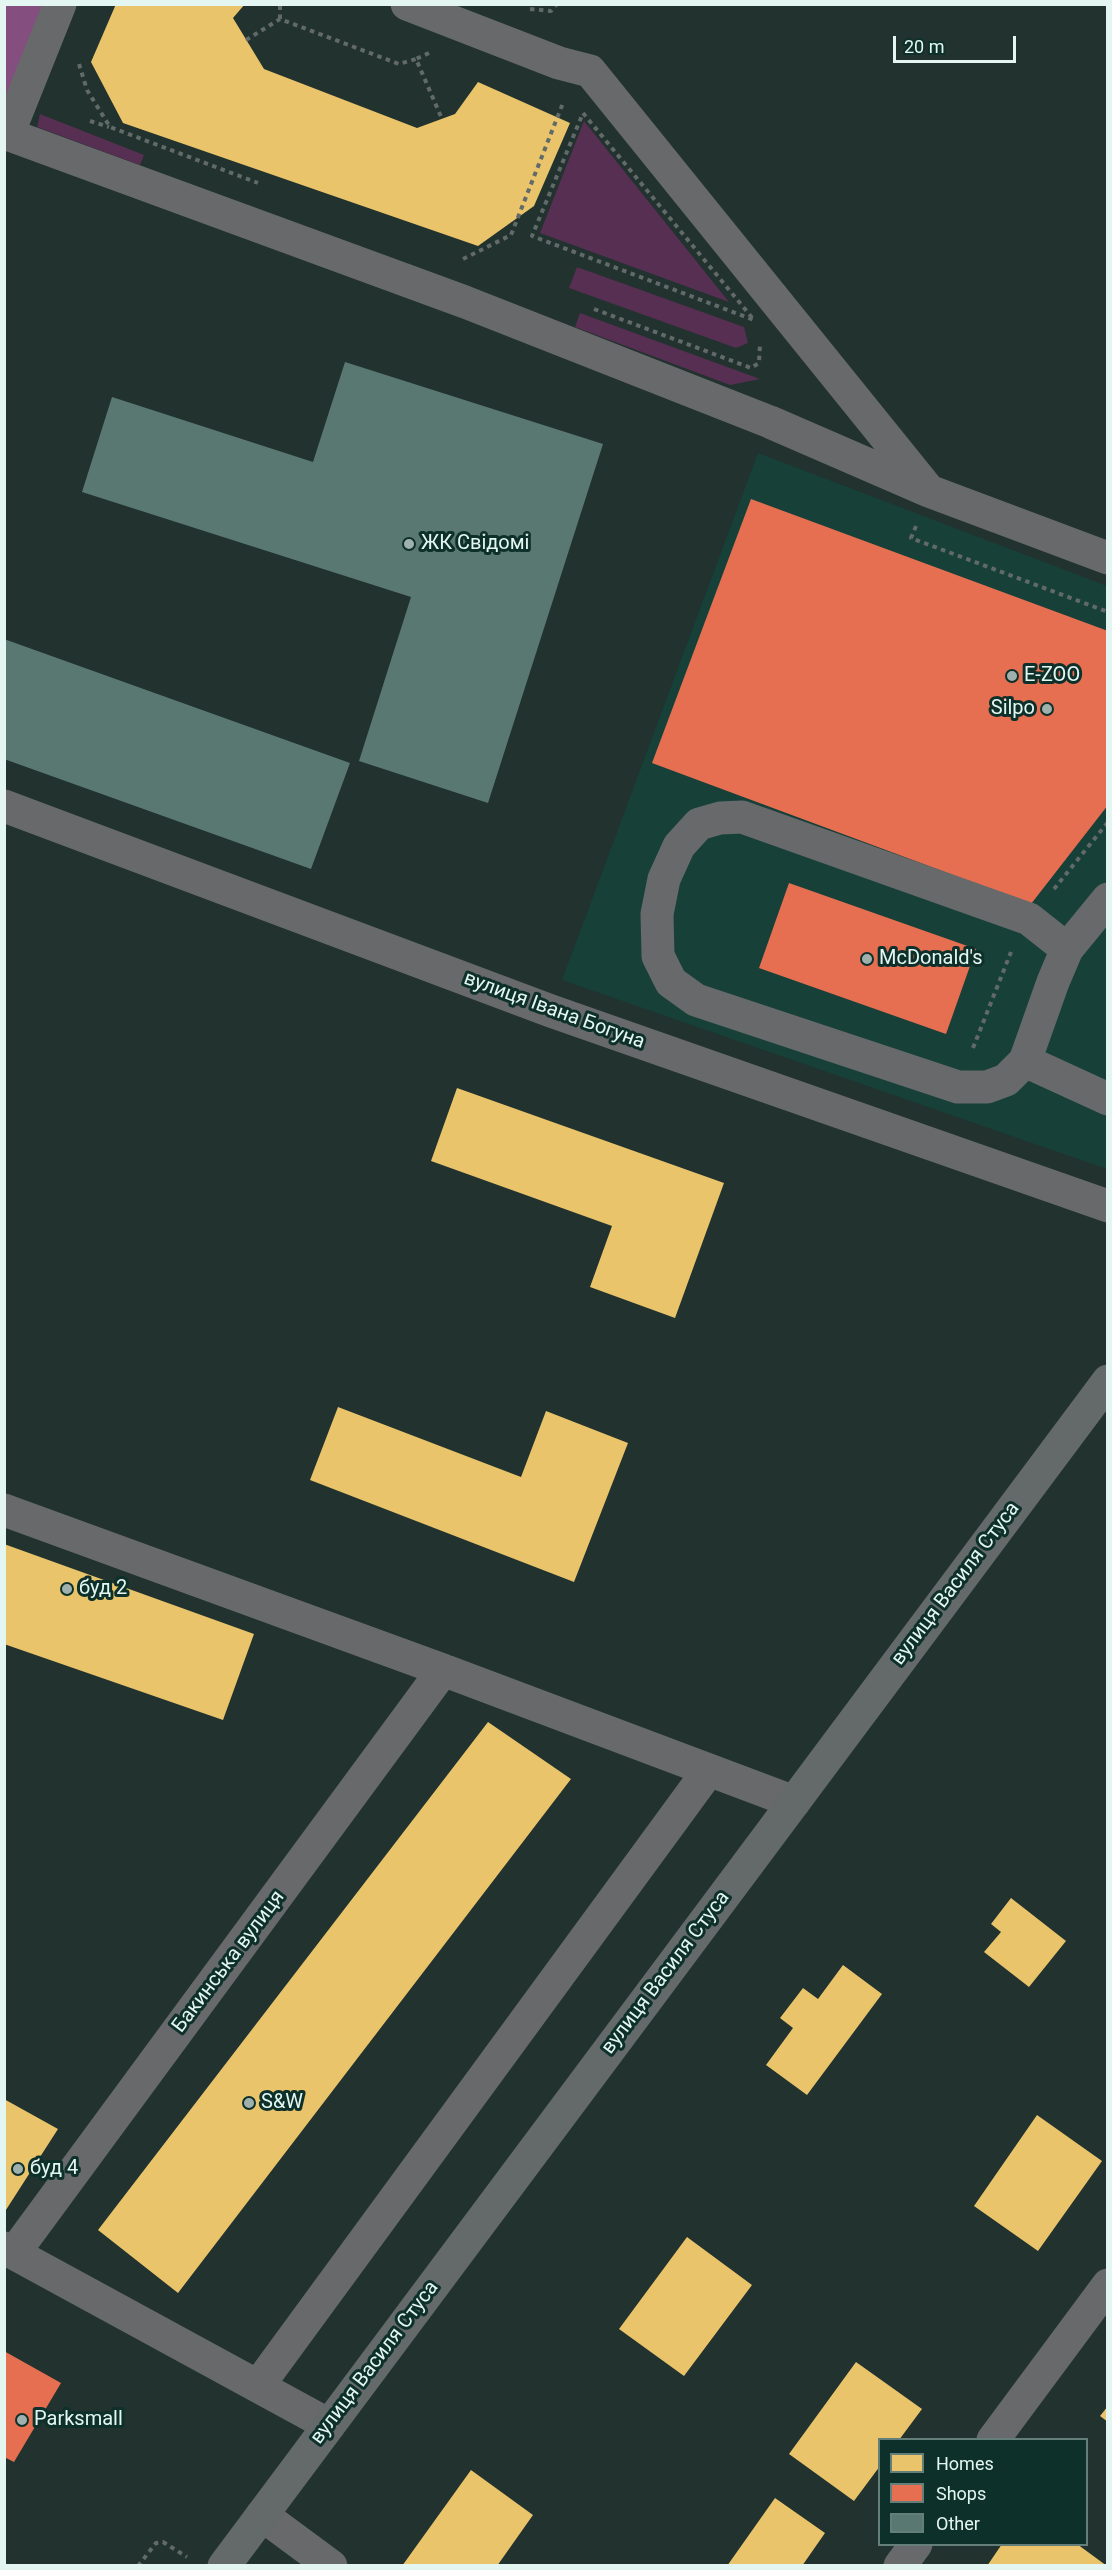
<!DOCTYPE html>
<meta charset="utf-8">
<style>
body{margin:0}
#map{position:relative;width:1112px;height:2570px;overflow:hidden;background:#21322f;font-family:Roboto,sans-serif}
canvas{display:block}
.frame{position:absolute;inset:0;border:6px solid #e4f6f1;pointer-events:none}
.legend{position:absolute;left:878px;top:2438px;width:210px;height:108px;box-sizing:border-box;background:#0e302a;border:2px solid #647f7a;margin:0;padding:8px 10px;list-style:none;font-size:18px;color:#e4f6f1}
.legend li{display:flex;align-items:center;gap:12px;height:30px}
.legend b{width:30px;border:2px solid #647f7a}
.scale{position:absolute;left:893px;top:36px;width:123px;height:27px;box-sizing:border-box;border:3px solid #e4f6f1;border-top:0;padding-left:8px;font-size:18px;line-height:21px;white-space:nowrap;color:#e4f6f1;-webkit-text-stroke:4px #0e302a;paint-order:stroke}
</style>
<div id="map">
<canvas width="1112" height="2570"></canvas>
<div class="frame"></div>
<ul class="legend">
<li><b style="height:16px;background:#e9c46a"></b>Homes</li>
<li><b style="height:16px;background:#e76f51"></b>Shops</li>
<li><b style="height:16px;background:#5a7872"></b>Other</li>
</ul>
<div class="scale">20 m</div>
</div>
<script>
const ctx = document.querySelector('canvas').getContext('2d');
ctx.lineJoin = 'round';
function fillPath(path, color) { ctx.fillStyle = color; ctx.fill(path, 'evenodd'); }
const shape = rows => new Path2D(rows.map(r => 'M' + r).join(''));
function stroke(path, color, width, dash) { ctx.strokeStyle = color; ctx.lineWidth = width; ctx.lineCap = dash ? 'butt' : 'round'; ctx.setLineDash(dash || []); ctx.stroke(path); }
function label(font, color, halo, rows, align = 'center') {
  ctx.font = font + ' Roboto,sans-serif'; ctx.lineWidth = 6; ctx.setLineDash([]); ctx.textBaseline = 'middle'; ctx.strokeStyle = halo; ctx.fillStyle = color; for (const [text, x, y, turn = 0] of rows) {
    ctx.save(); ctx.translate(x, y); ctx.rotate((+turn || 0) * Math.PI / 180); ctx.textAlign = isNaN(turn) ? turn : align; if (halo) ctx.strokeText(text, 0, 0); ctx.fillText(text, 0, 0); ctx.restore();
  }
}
fillPath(shape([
 [758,453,1107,586,1107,1169,562,980]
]), '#174039');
fillPath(shape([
 [40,114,144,155,140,165,37,127],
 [584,121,729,302,540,233],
 [577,267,744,327,748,343,736,348,569,288],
 [580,313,760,379,730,385,575,327]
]), '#572f52');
fillPath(shape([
 [5,5,47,5,5,101]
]), '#844f7e');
fillPath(shape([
 [116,4,245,4,233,18,264,69,417,128,455,114,478,82,570,123,534,206,478,246,123,123,91,62],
 [457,1088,724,1183,675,1318,590,1287,612,1226,431,1161],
 [338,1407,521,1477,546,1411,628,1443,574,1582,310,1480],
 [4,1544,254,1634,223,1720,4,1644],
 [488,1722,571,1779,178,2293,98,2230],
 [1011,1898,1066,1941,1029,1987,984,1952,1001,1932,991,1924],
 [843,1965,882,1994,807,2095,766,2065,793,2028,780,2018,803,1988,818,1999],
 [4,2099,58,2129,4,2213],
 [1037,2115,1102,2161,1038,2251,974,2206],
 [687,2237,752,2285,684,2376,619,2329],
 [856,2362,922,2409,899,2440,880,2440,880,2466,854,2501,789,2454],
 [1108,2406,1108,2422,1100,2416],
 [471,2470,533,2515,497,2566,402,2566],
 [775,2498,825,2533,802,2566,727,2566],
 [1002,2544,1077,2544,1107,2566,987,2566]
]), '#e9c46a');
fillPath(shape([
 [751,499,1108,631,1108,805,1031,904,652,763],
 [789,883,976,949,946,1034,759,968],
 [4,2351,61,2383,14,2462,4,2457]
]), '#e76f51');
fillPath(shape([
 [345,362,603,444,488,803,359,761,411,597,82,492,112,397,313,462],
 [4,639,350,763,311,869,4,759]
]), '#5a7872');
stroke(shape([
 [530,9,551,11,557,4],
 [280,19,280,4],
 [246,40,280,19,399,64,416,59],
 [429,53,416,59,442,119],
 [79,64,87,90,110,127,258,183],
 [583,113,754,320,532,236,583,113],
 [90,121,109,127],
 [463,259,511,235,563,103],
 [594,309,751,368,759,363,760,344],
 [916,526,911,538,1108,612],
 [1054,889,1108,822],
 [973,1048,1011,952],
 [138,2566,156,2543,163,2542,187,2557]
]), '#626969', 4, [4.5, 4.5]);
stroke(shape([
 [407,4,559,63,590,71,926,487],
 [4,133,465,302,770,422,929,491,1108,558],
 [8,134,60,4],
 [4,806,551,1011,1108,1206],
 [1108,899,1067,949,1053,982,1025,1061,1108,1099],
 [1025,1061,1006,1080,987,1087,958,1087,696,1000,671,982,658,956,657,914,664,879,679,846,699,824,720,818,742,817,1029,919,1067,949],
 [4,1510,443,1670,794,1802],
 [4,2248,329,2425],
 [14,2253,443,1670],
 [258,2386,709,1770],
 [993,2440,1108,2285],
 [262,2515,331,2566],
 [900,2566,916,2544]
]), '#67696a', 33);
stroke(shape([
 [224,2566,1108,1381]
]), '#64696a', 33);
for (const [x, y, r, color] of [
 [409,544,6,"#a0b1ad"],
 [1012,676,6,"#a0b1ad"],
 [1047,709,6,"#a0b1ad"],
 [867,959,6,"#a0b1ad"],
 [67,1589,6,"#a0b1ad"],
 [249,2103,6,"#a0b1ad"],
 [18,2169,6,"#a0b1ad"],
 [22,2420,6,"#a0b1ad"]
]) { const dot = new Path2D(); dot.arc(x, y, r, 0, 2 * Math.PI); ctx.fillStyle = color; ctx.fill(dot); stroke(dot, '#0e302a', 2); }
label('20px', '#e4f6f1', '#0e302a', [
 ["ЖК Свідомі",421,544],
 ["E-ZOO",1024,676],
 ["Silpo",1035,709,"right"],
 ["McDonald's",879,959],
 ["буд 2",79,1589],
 ["S&W",261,2103],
 ["буд 4",30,2169],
 ["Parksmall",34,2420]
], 'left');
label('20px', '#e4f6f1', '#0e302a', [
 ["вулиця Івана Богуна",554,1011,20],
 ["вулиця Василя Стуса",956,1584,-53],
 ["Бакинська вулиця",229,1962,-53],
 ["вулиця Василя Стуса",666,1973,-53],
 ["вулиця Василя Стуса",375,2363,-53]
]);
</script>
